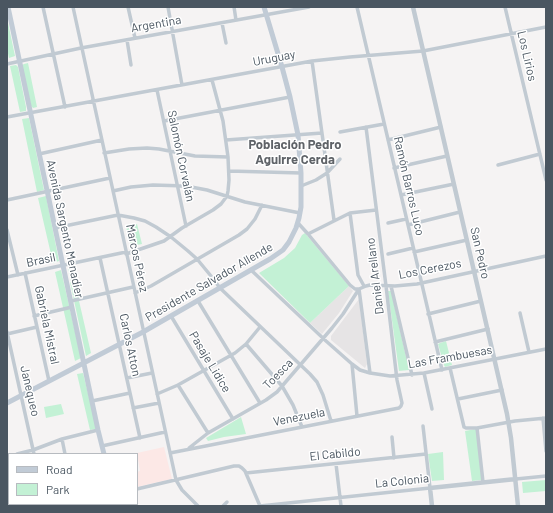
<!DOCTYPE html>
<meta charset="utf-8">
<style>
body{margin:0}
#map{position:relative;width:553px;height:513px;overflow:hidden;background:#f5f3f3;font-family:Barlow,sans-serif}
canvas{display:block}
.frame{position:absolute;inset:0;border:8px solid #4a5661;pointer-events:none}
.legend{position:absolute;left:8px;top:453px;width:130px;height:52px;box-sizing:border-box;background:#fff;border:1px solid #b7bbc0;margin:0;padding:5px 7px;list-style:none;font-size:12px;color:#4a5661}
.legend li{display:flex;align-items:center;gap:8px;height:20px}
.legend b{width:20px;border:1px solid #b7bbc0}
</style>
<div id="map">
<canvas width="553" height="513"></canvas>
<div class="frame"></div>
<ul class="legend">
<li><b style="height:5px;background:#c1cbd6"></b>Road</li>
<li><b style="height:11px;background:#c3f1d5"></b>Park</li>
</ul>
</div>
<script>
const ctx = document.querySelector('canvas').getContext('2d');
ctx.lineJoin = 'round';
function fillPath(path, color) { ctx.fillStyle = color; ctx.fill(path, 'evenodd'); }
const shape = rows => new Path2D(rows.map(r => 'M' + r).join(''));
function stroke(path, color, width, dash) { ctx.strokeStyle = color; ctx.lineWidth = width; ctx.lineCap = dash ? 'butt' : 'round'; ctx.setLineDash(dash || []); ctx.stroke(path); }
function label(font, color, halo, rows, align = 'center') {
  ctx.font = font + ' Barlow,sans-serif'; ctx.lineWidth = 3; ctx.setLineDash([]); ctx.textBaseline = 'middle'; ctx.strokeStyle = halo; ctx.fillStyle = color; for (const [text, x, y, turn = 0] of rows) {
    ctx.save(); ctx.translate(x, y); ctx.rotate((+turn || 0) * Math.PI / 180); ctx.textAlign = isNaN(turn) ? turn : align; if (halo) ctx.strokeText(text, 0, 0); ctx.fillText(text, 0, 0); ctx.restore();
  }
}
fillPath(shape([
 [349,286,353,291,339,313,322,334,310,323],
 [359,299,367,364,365,368,331,340,331,336]
]), '#e6e4e5');
fillPath(shape([
 [164,447,172,479,137,487,137,472,140,471,137,453]
]), '#fce8e6');
fillPath(shape([
 [7,18,15,56,9,58,7,49],
 [28,63,37,107,33,108,31,106,22,65,24,64],
 [16,65,18,67,26,107,26,111,20,112,10,66],
 [29,118,44,190,37,192,22,119],
 [46,196,59,261,53,263,38,198],
 [137,224,142,244,131,246,126,227],
 [305,233,349,286,310,323,259,273,284,258,295,248,302,235],
 [71,266,91,353,86,356,70,282,71,282,68,268],
 [61,270,81,358,75,361,55,272],
 [388,291,391,291,409,370,399,371],
 [446,341,452,365,445,367,444,365,438,344,440,343],
 [83,373,97,429,90,430,77,374],
 [61,404,64,414,46,418,44,407],
 [241,417,246,434,224,437,208,441,206,438],
 [476,429,482,480,472,481,465,431],
 [443,452,444,480,432,481,428,454],
 [546,480,546,491,523,493,522,482]
]), '#c3f1d5');
stroke(shape([
 [43,7,65,107],
 [73,7,176,480,182,490,198,506],
 [128,7,135,38],
 [168,7,182,85],
 [234,7,236,20],
 [357,7,442,370],
 [505,7,546,180],
 [222,23,226,43],
 [127,40,131,65],
 [312,61,334,220],
 [7,64,81,48,309,7],
 [157,90,186,226],
 [7,117,312,61,350,57,423,51,546,27],
 [164,121,290,97],
 [340,132,384,124],
 [226,140,322,133],
 [388,140,441,127],
 [104,153,129,149,147,148,159,149,195,156,228,157],
 [39,154,102,140],
 [498,165,540,154],
 [394,168,447,156],
 [229,171,301,173],
 [301,186,316,180,327,173,340,159],
 [113,191,131,187,153,185,186,186,207,190,245,202,300,213],
 [401,195,454,184],
 [7,200,110,178],
 [350,213,358,275,364,286],
 [298,223,308,234,350,285,355,289,359,289,366,286,370,285,395,286,417,284,546,256],
 [388,223,406,219],
 [408,225,460,212],
 [55,228,118,215,134,218,145,221,156,227,171,237,188,251,197,259,211,276,220,288,310,374,317,382,323,395,331,421],
 [7,230,18,275],
 [308,234,350,213,376,210],
 [414,252,467,240],
 [126,254,164,241,182,228,213,210,221,204,227,196,228,191,229,180,228,157,223,121,212,80],
 [388,254,413,248],
 [100,258,140,438],
 [251,270,326,341,352,364,360,370,370,373,390,376,424,373,546,349],
 [25,273,49,381],
 [7,277,126,252],
 [391,286,412,375],
 [359,289,370,373],
 [135,293,151,286,239,235,247,229,255,219,262,205],
 [71,301,133,287],
 [198,301,260,403],
 [520,313,529,352],
 [428,314,481,301],
 [34,316,72,307],
 [171,316,233,419],
 [7,332,34,454],
 [7,334,37,327],
 [435,342,488,329],
 [246,344,282,386,293,405,302,427],
 [352,364,357,416],
 [450,368,464,427,466,428,477,428,515,421,546,418],
 [424,373,432,409],
 [127,378,152,373],
 [178,385,208,433],
 [157,394,178,385,235,353,246,344,260,327],
 [458,399,502,390],
 [92,401,130,393],
 [133,408,159,403],
 [543,418,546,451],
 [477,428,483,482],
 [392,437,394,458],
 [62,439,65,454],
 [102,446,165,432],
 [189,448,208,433,266,400,277,392,332,328,343,314,359,289],
 [170,453,399,408,401,406,402,403,397,380,386,286,366,127],
 [17,454,33,450,62,439,98,430],
 [7,456,9,456],
 [336,464,341,506],
 [246,473,426,454],
 [516,479,546,476],
 [7,489,9,498],
 [137,489,234,466,239,466,242,468,245,471,260,506],
 [11,506,20,504],
 [67,506,75,504],
 [223,506,227,502],
 [260,506,430,488,423,426]
]), '#c1cad2', 3.5);
stroke(shape([
 [413,7,507,414,511,438,518,506],
 [432,506,430,488,516,479]
]), '#c1cad2', 4.5);
stroke(shape([
 [8,7,98,430,104,454],
 [7,403,143,332,270,259,283,250,289,242,296,228,299,218,301,207,301,173,298,135,290,97,282,67,264,7],
 [111,504,112,506],
 [120,504,120,506]
]), '#c1cbd6', 5);
label('12px', '#4a5661', '#fff', [
 ["Argentina",156,24,-10],
 ["Los Lirios",527,56,77],
 ["Uruguay",274,58,-11],
 ["Salomón Corvalán",181,156,78],
 ["Ramón Barros Luco",409,186,77],
 ["Avenida Sargento Menadier",65,229,78],
 ["San Pedro",480,253,77],
 ["Marcos Pérez",137,258,78],
 ["Brasil",41,260,-12],
 ["Los Cerezos",430,269,-11],
 ["Daniel Arellano",375,276,-97],
 ["Presidente Salvador Allende",209,282,-30],
 ["Gabriela Mistral",47,325,78],
 ["Carlos Atton",130,345,78],
 ["Las Frambuesas",450,357,-10],
 ["Pasaje Lidice",210,362,59],
 ["Toesca",278,374,-46],
 ["Janequeo",30,391,77],
 ["Venezuela",299,417,-11],
 ["El Cabildo",335,454,-6],
 ["La Colonia",402,481,-6]
]);
label('bold 13px', '#5f6368', '#fff', [
 ["Población Pedro",295,145],
 ["Aguirre Cerda",295,160]
]);
</script>
